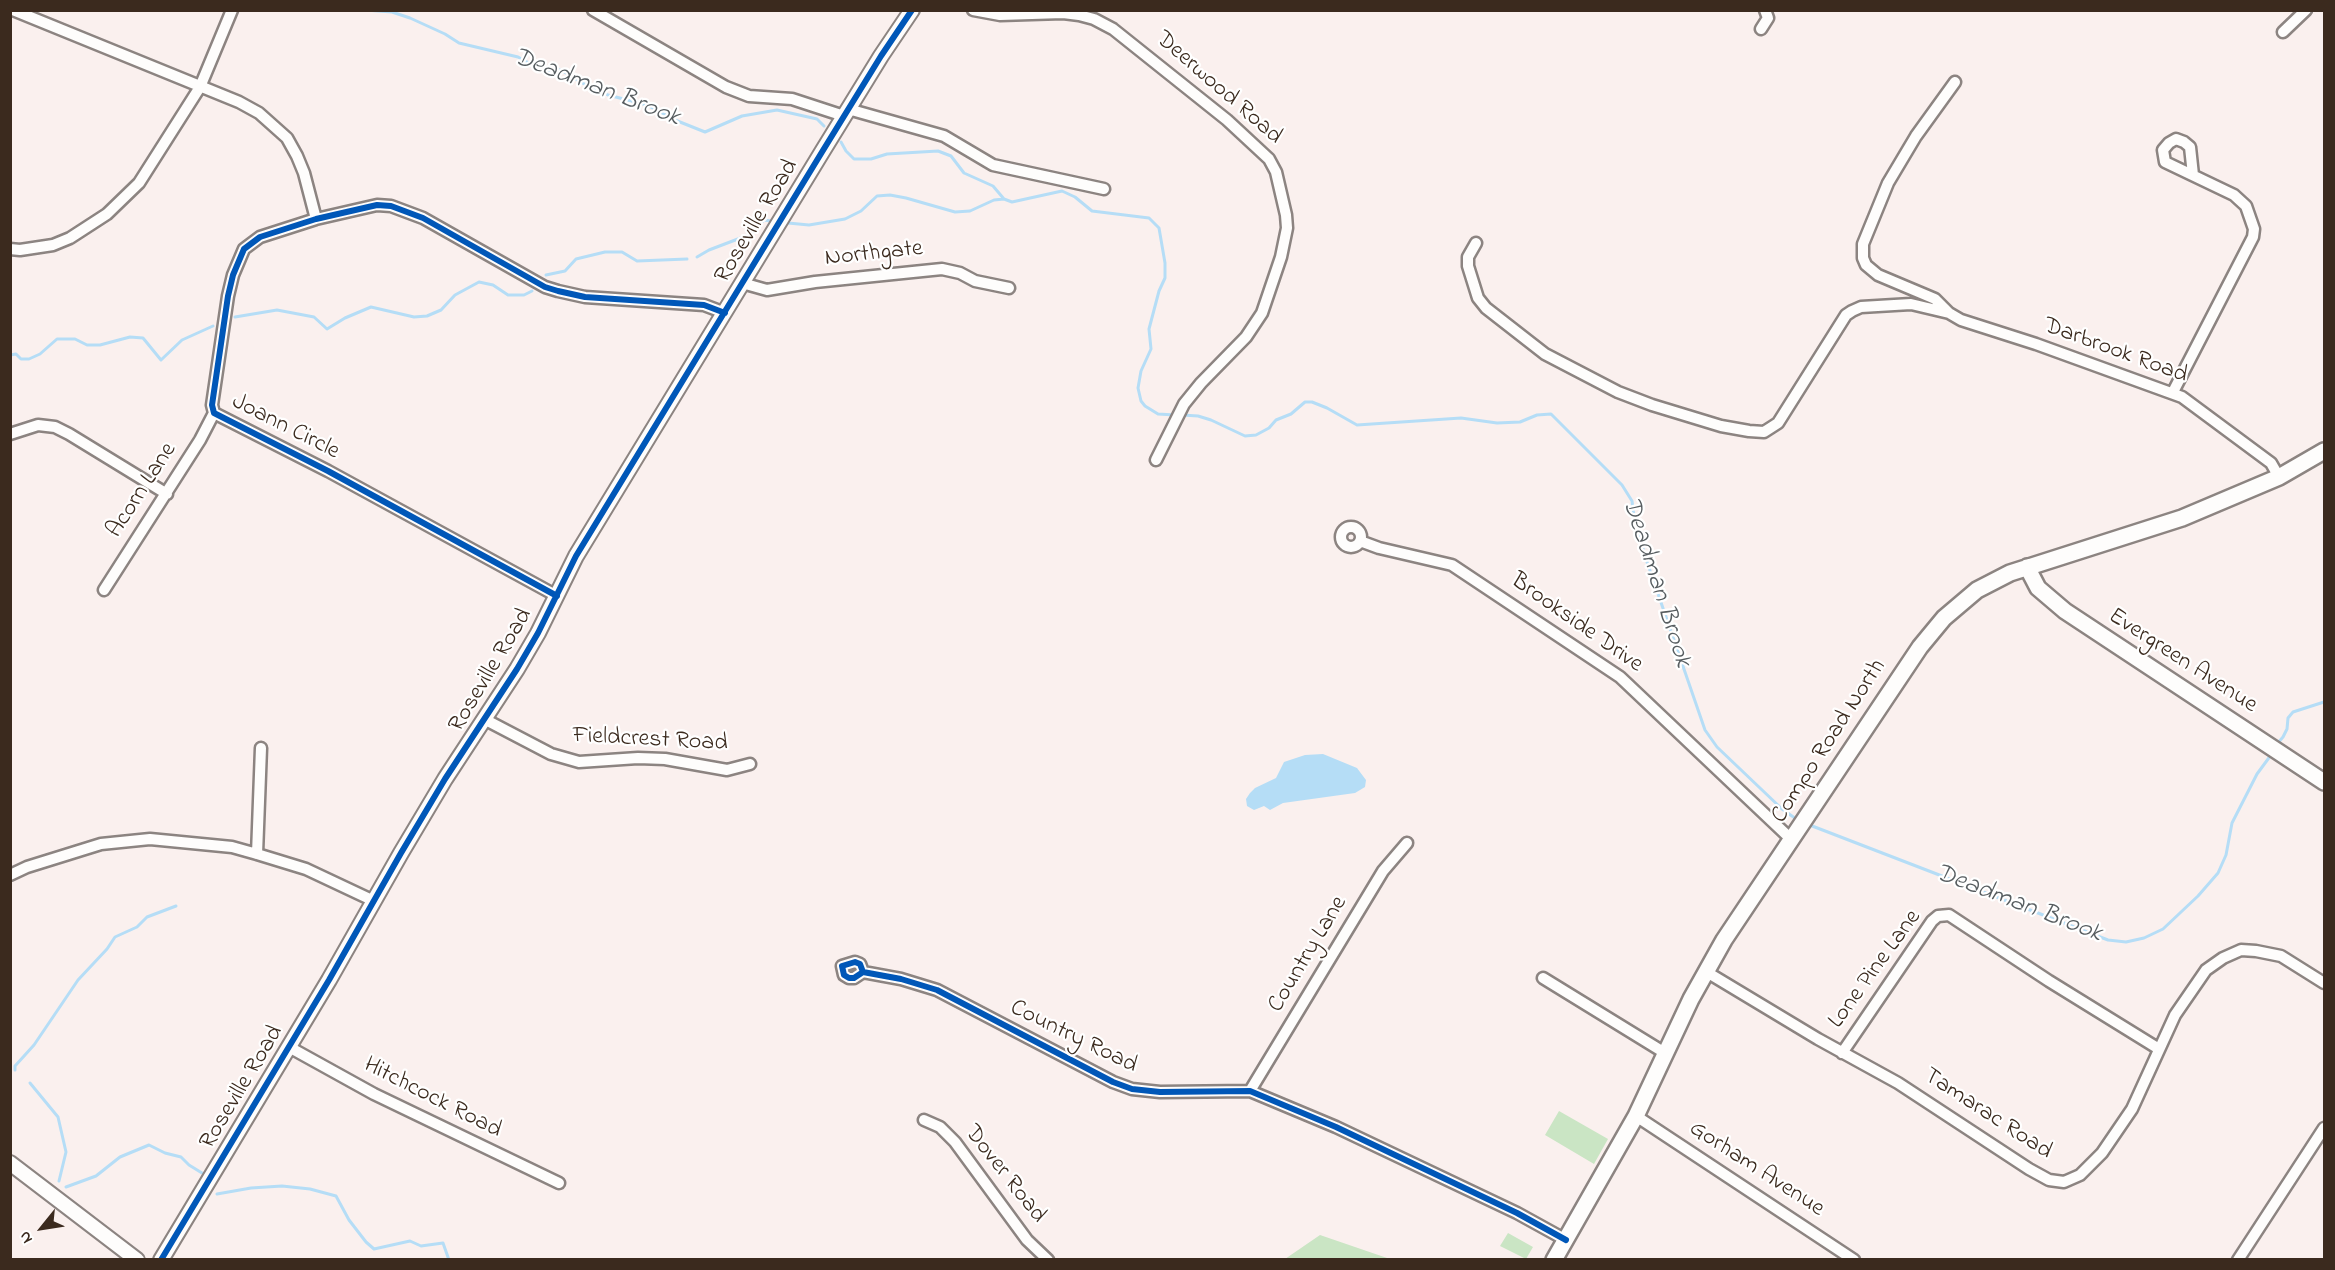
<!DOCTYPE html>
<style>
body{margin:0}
#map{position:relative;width:2335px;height:1270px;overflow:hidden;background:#faf0ee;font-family:"Indie Flower",sans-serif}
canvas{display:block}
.frame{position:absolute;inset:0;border:12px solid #3b2a1e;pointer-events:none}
.north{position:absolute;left:12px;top:1198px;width:60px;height:60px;-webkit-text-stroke:4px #fff;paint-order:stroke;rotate:240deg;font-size:16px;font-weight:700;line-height:24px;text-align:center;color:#3b2a1e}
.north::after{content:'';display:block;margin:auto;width:21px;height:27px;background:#3b2a1e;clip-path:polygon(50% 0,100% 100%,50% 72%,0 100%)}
</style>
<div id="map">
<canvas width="2335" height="1270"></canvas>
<div class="frame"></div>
<div class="north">N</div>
</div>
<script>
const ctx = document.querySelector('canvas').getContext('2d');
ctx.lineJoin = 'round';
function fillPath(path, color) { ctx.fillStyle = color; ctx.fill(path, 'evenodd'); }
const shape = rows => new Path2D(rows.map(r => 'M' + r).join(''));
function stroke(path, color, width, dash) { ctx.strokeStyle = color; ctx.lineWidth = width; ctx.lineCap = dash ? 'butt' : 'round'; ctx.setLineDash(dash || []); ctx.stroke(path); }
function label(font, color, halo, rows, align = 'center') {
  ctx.font = font + ' "Indie Flower",sans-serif'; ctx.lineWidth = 4.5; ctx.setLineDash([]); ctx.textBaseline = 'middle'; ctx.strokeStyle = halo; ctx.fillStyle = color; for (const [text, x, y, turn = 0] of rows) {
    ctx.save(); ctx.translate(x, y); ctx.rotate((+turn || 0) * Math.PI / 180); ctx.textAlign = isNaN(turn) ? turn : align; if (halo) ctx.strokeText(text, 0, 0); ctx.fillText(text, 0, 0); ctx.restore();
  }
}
fillPath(shape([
 [1559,1111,1608,1139,1594,1164,1545,1135],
 [1508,1233,1533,1247,1526,1259,1500,1246],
 [1320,1235,1390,1259,1285,1259]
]), '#cae5c4');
fillPath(shape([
 [1323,754,1357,768,1366,780,1365,787,1355,793,1283,803,1270,810,1264,806,1254,810,1247,806,1246,799,1250,793,1255,788,1276,778,1284,762,1305,755]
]), '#b5ddf6');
stroke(shape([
 [170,10,185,10],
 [365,10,392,12,410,18,445,34,459,43,518,57,545,72,555,68,569,74,580,82,608,95,647,105,675,120,705,132,742,116,777,110,817,119,824,126],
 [841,142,846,151,854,159,871,159,887,154,938,151,951,156,964,173,993,186,1004,199,1012,202,1062,191,1075,197,1092,211,1149,218,1159,228,1165,263,1165,278,1159,291,1149,329,1151,349,1141,371,1138,388,1141,401,1145,406,1158,414,1175,415],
 [788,223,809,225,845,219,861,211,877,196,890,195,906,198,955,212,970,211,994,200,1004,199],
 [697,257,709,250,751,234,764,220,771,221],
 [546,275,565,271,576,259,605,252,622,252,637,261,687,259],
 [235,317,277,310,314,317,327,329,345,318,371,307,414,317,427,316,441,310,455,295,479,282,493,285,508,295,524,295,532,291],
 [10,355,16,354,21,359,29,359,40,354,57,339,75,339,87,345,100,345,130,337,143,338,161,360,182,340,213,326],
 [1182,415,1198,416,1211,420,1245,436,1256,435,1269,428,1276,420,1291,414,1305,402,1312,402,1327,408,1357,425,1461,418,1497,423,1520,422,1537,415,1551,414,1622,485,1632,501,1634,517,1646,559,1705,730,1717,747,1782,809,1799,821],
 [2277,744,2283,737,2287,729,2288,718,2293,712,2324,702],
 [1807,824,2108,940,2126,942,2144,938,2163,929,2198,896,2218,873,2226,855,2232,823,2257,774,2271,755],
 [15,1070,15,1066,34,1045,78,980,107,949,115,937,137,927,147,917,176,906],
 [30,1083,58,1117,66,1152,59,1181],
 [66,1187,96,1176,120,1157,149,1145,165,1153,181,1157,189,1165,202,1173],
 [217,1194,251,1188,282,1186,310,1189,336,1196,349,1220,366,1242,374,1249,410,1241,421,1246,443,1243,449,1260]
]), '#b5ddf6', 3);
const minor = shape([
 [13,10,239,102,259,113,287,138,297,156,304,173,316,219],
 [593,10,726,87,749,96,792,99,844,116],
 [973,10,1000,15,1063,13,1079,15,1094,19,1113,29,1227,120,1269,159,1276,172,1286,215,1287,228,1281,257,1262,313,1246,337,1201,383,1184,404,1156,460],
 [1761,29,1768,18,1765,10],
 [2283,32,2306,10],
 [1955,82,1916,136,1888,183,1863,244,1863,258,1866,265,1878,275,1935,299,1949,313,1961,320,2036,344,2182,397,2271,463,2279,477],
 [848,109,944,136,993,165,1104,189],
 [1476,243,1468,257,1468,266,1478,298,1486,308,1545,354,1618,392,1652,405,1721,426,1749,431,1764,432,1778,423,1846,315,1852,311,1861,307,1911,304,1949,313],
 [10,249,20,250,53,245,70,238,107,214,139,183,200,87,232,10],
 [742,283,767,290,815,282,942,269,960,273,975,281,1009,288],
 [2173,392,2253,237,2254,229,2246,206,2234,195,2165,162,2163,150,2169,143,2176,139,2184,142,2190,147,2193,175],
 [10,434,38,425,55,427,69,434,167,494],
 '1341 537a10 10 0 1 1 20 0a10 10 0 1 1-20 0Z',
 [1360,541,1379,548,1452,565,1620,677,1792,840],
 [104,590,200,440,214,413],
 [557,596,328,471,214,413,212,405,228,296,233,275,244,249,260,237,316,219,377,205,391,206,423,218,545,287,558,291,585,297,704,305,725,313],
 [484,719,551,754,579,762,638,758,665,759,727,770,750,764],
 [257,854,261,748],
 [10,875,27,867,101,844,150,839,232,847,257,854,306,869,374,901],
 [1705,971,1818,1039,1898,1083,2029,1169,2049,1180,2064,1182,2080,1175,2102,1153,2132,1109,2175,1015,2206,970,2223,958,2241,950,2256,951,2281,956,2324,983],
 [863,972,860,964,855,962,842,966,844,975,849,978,854,978,863,972,901,979,937,990,1113,1082,1132,1089,1160,1092,1250,1091,1336,1127,1517,1213,1566,1240],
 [1543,978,1665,1053],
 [289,1047,374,1094,559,1183],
 [1842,1053,1932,921,1938,916,1949,915,2049,981,2159,1049],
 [1250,1091,1383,871,1407,843],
 [1636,1116,1854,1260],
 [924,1120,940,1127,955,1142,1027,1240,1048,1260],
 [2238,1260,2324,1128]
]);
const tertiary = shape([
 [10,1163,137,1260],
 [161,1260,329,980,401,853,445,779,517,669,538,633,576,556,822,152,881,56,912,10]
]);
const secondary = shape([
 [2027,567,2038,588,2065,611,2324,782],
 [1554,1260,1636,1116,1691,999,1724,940,1920,647,1944,618,1977,590,2010,573,2182,518,2279,477,2324,451]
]);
stroke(minor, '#8c8481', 15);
stroke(tertiary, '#8c8481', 18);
stroke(secondary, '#8c8481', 20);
stroke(minor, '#fefdfc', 10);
stroke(tertiary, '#fefdfc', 14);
stroke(secondary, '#fefdfc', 15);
stroke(shape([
 [557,596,328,471,214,413,212,405,228,296,233,275,244,249,260,237,316,219,377,205,391,206,423,218,545,287,558,291,585,297,704,305,725,313],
 [863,972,860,964,855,962,842,966,844,975,849,978,854,978,863,972,901,979,937,990,1113,1082,1132,1089,1160,1092,1250,1091,1336,1127,1517,1213,1566,1240],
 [161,1260,329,980,401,853,445,779,517,669,538,633,576,556,822,152,881,56,912,10]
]), '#0057b8', 6);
label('24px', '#3b2a1e', '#fff', [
 ["Deerwood Road",1218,89,41],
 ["Roseville Road",758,222,-59],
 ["Northgate",874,255,-6],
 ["Darbrook Road",2115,352,20],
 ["Joann Circle",285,428,27],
 ["Acorn Lane",143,491,-57],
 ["Brookside Drive",1576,624,35],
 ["Evergreen Avenue",2182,662,33],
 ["Roseville Road",492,671,-59],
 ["Fieldcrest Road",650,741,3],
 ["Compo Road North",1830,742,-57],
 ["Country Lane",1309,955,-59],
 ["Lone Pine Lane",1876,970,-54],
 ["Country Road",1073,1038,26],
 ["Roseville Road",243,1088,-59],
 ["Hitchcock Road",432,1099,27],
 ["Tamarac Road",1987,1115,33],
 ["Gorham Avenue",1756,1170,33],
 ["Dover Road",1004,1175,52]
]);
label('italic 26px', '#575d60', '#fff', [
 ["Deadman Brook",596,89,21],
 ["Deadman Brook",1655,583,72],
 ["Deadman Brook",2018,905,21]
]);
</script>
